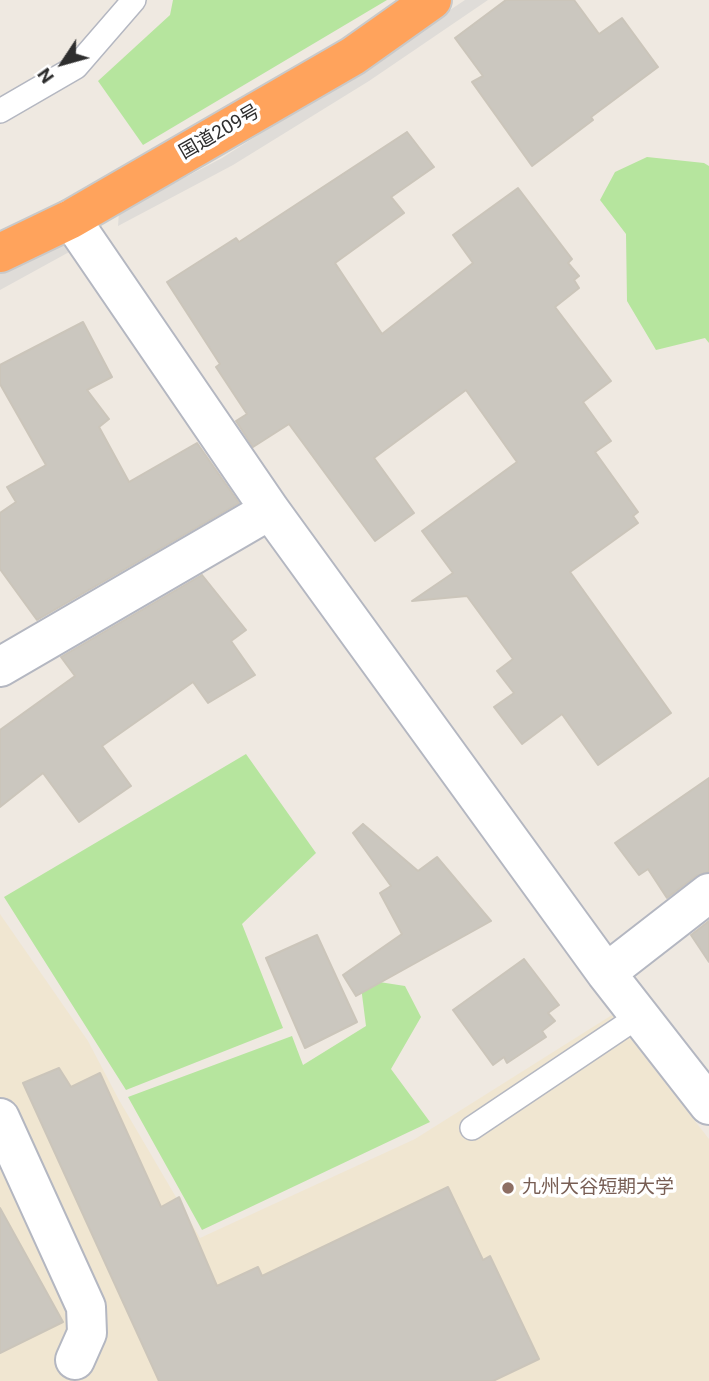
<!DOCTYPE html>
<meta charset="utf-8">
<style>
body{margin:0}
#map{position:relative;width:709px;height:1381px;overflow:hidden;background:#efe9e1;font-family:Roboto,sans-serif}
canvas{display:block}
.north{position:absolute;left:28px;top:28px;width:70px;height:70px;-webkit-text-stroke:5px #fff;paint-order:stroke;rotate:234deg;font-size:19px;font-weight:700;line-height:28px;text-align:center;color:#2e2e2e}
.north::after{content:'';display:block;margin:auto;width:24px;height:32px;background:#2e2e2e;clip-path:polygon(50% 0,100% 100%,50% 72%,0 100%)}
</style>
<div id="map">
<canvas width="709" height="1381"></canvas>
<div class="north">N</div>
</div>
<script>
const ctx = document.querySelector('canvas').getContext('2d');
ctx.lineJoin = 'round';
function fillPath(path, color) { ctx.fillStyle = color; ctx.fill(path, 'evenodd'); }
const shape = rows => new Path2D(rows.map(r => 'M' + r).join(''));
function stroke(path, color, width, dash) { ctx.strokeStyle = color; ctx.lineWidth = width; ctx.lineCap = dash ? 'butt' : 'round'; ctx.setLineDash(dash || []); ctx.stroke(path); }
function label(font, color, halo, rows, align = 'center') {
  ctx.font = font + ' Roboto,"Noto Sans JP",sans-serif'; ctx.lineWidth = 7; ctx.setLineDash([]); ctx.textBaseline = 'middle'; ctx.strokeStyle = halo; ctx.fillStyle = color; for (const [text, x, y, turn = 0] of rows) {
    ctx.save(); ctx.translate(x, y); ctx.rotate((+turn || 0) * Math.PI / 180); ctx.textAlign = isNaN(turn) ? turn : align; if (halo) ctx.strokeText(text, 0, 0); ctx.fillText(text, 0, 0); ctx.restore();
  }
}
fillPath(shape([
 [0,914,88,1041,119,1100,200,1238,415,1139,612,1015,709,1139,709,1381,0,1381]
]), '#f0e6d1');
fillPath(shape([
 [173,0,387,0,143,145,98,81,170,15],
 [647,157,704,163,709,166,709,343,705,338,656,350,627,301,626,234,600,200,615,172],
 [246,754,316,853,242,924,283,1028,126,1090,4,897],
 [360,979,405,986,421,1017,391,1069,430,1122,202,1230,128,1097,292,1036,303,1065,366,1026]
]), '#b6e59e');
fillPath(shape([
 [465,0,488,0,369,81,233,165,118,226,119,212,222,158,357,72],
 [61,243,71,251,0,290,0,274]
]), '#dfdcd8');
const building = shape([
 [506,0,574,0,599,34,622,18,658,67,591,117,593,120,532,166,472,82,483,76,455,38,506,0],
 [407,132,434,167,391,197,404,213,335,263,382,334,473,263,453,235,518,188,572,259,568,263,579,276,574,280,579,288,555,307,611,381,583,402,611,441,595,452,638,512,633,516,638,523,570,572,671,713,598,765,562,714,522,744,494,707,514,693,497,671,513,659,467,596,412,601,453,573,422,531,517,462,466,390,374,458,414,513,375,541,289,424,253,447,236,421,247,414,216,367,220,364,167,282,236,238,239,242,407,132],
 [83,322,112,377,87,390,109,419,99,427,129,482,197,443,239,503,37,620,0,569,0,513,16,502,7,487,46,465,0,384,0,365,83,322],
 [202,575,246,630,231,641,255,675,208,703,193,682,102,746,131,786,79,822,43,773,0,807,0,730,75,676,61,657,202,575],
 [709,778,709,872,696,876,667,898,648,869,639,875,615,843,709,778],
 [363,824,418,871,437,857,491,921,356,996,343,975,402,934,380,893,391,886,353,833,363,824],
 [709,921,709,962,691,935,709,921],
 [317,935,357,1022,305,1048,266,958,317,935],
 [524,959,559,1005,548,1013,555,1021,542,1031,546,1037,507,1063,504,1057,493,1065,453,1010,524,959],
 [59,1068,71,1087,100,1073,161,1207,179,1197,217,1286,258,1267,262,1276,448,1187,483,1260,490,1256,539,1359,493,1381,159,1381,23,1083,59,1068],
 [0,1208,63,1322,0,1353,0,1208]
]);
fillPath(building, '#cbc7bf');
stroke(building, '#cbc5ba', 2);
const lane = shape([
 [0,111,76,67,134,0],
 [472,1128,639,1016]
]);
const street = shape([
 [71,219,270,510,606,973,709,1105],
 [0,667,270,510],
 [606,973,709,893],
 [0,1118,86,1307,87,1333,75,1360]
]);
const highway = shape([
 [0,253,71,219,353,56,432,0]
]);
stroke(lane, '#b4b7c1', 26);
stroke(street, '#b4b7c1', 42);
stroke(highway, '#c9c9c9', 42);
stroke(lane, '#fff', 23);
stroke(street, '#fff', 38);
stroke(highway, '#ffa35c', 38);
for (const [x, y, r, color] of [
 [508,1188,7,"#8d6e63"]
]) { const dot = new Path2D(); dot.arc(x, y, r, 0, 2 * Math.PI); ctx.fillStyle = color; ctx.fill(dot); stroke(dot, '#fff', 2.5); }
label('19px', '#2e2e2e', '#fff', [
 ["国道209号",220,133,-30]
]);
label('19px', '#785e54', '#fff', [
 ["九州大谷短期大学",522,1188]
], 'left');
</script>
